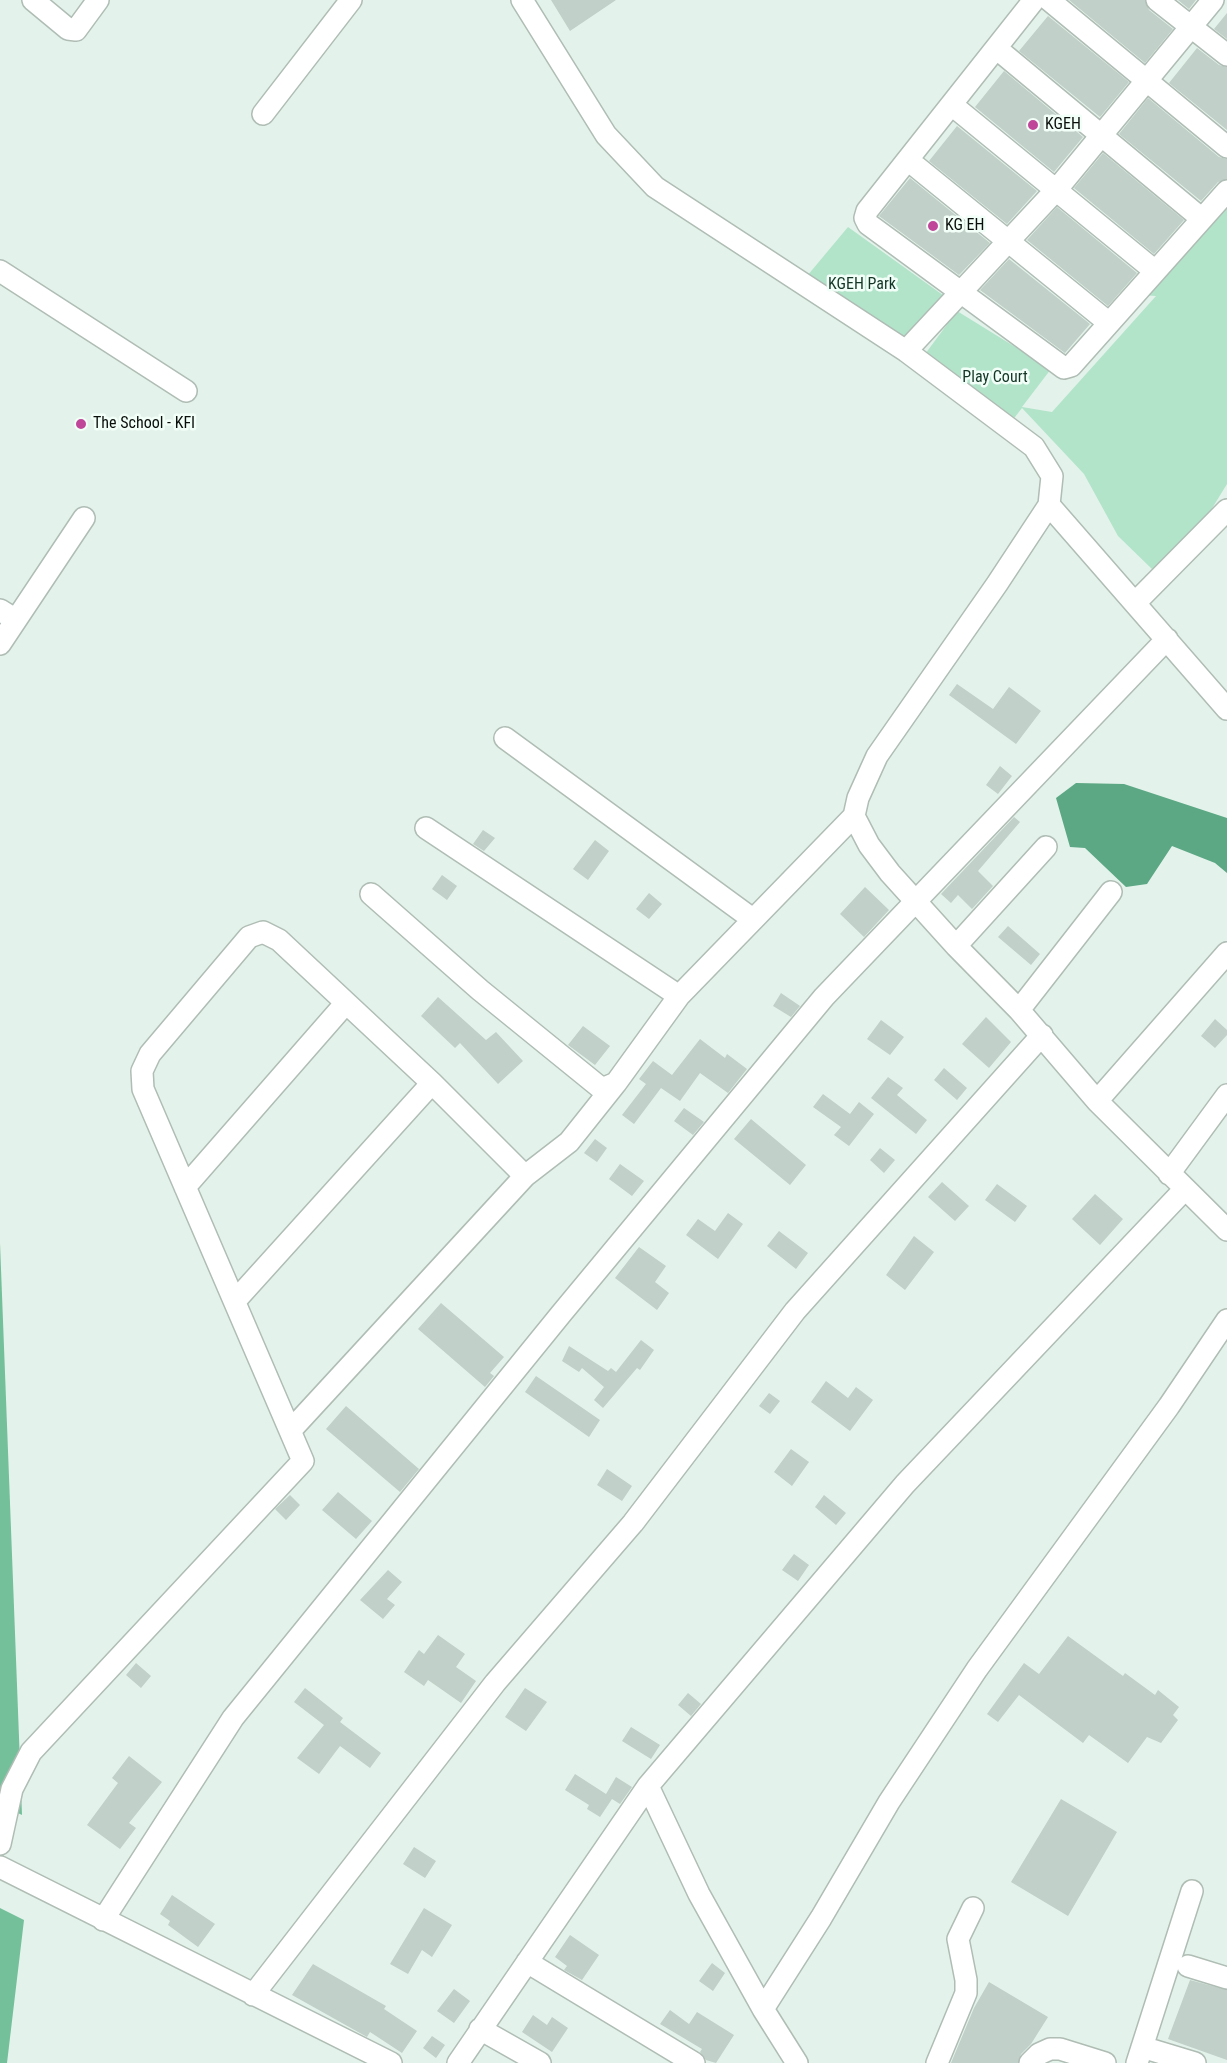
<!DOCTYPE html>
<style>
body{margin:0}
canvas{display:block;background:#e3f2ea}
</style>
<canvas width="1227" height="2063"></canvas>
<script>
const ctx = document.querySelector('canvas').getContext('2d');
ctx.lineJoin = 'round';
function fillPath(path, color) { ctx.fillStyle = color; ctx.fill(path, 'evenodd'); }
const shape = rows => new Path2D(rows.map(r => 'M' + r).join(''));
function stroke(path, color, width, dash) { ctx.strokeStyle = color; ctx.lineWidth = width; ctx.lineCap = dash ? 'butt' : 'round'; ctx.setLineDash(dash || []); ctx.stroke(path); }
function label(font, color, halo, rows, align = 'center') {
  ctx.font = font + ' "Roboto Condensed",sans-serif'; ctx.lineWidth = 5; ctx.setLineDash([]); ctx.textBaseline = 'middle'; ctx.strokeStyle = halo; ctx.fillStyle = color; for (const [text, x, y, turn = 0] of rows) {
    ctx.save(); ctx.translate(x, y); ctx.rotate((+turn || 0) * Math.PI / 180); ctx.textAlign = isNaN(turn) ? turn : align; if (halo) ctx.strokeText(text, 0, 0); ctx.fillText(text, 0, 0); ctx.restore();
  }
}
fillPath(shape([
 [1227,198,1227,484,1211,510,1154,571,1118,536,1084,474,1022,408,1005,430,914,369,957,311,1051,369,1022,407,1052,412,1156,296,1141,295],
 [848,227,947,298,900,359,797,288]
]), '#b2e4ca');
fillPath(shape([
 [0,1243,22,1815,0,1804],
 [0,1908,24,1920,7,2063,0,2063]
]), '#74c09b');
fillPath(shape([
 [1076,783,1124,784,1227,818,1227,873,1215,863,1172,846,1147,884,1126,887,1085,848,1070,847,1056,798]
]), '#5ca884');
fillPath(shape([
 [551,0,616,0,570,31],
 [1069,0,1145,0,1149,10,1173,29,1145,63],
 [1178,0,1196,0,1189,9],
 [1227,13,1227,39,1214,29],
 [1048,16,1129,82,1100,117,1019,51],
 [1197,48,1219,65,1227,67,1227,130,1169,83],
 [1004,71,1083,137,1054,172,975,107],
 [1148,98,1219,157,1227,159,1227,179,1218,182,1201,201,1119,134],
 [957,126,1037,191,1007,224,929,161],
 [1103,153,1184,220,1154,254,1074,188],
 [910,178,990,243,959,275,879,216],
 [1057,207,1137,273,1108,306,1027,240],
 [1009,259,1090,324,1065,353,980,290],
 [957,684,993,709,1009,687,1041,711,1016,744,949,695],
 [1000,766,1012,776,998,794,986,785],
 [1014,817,1020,822,978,871,993,886,972,909,958,895,951,903,941,894],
 [483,830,495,838,484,851,473,844],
 [595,840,609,851,588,880,573,869],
 [442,875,457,886,447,900,432,889],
 [865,887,889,910,864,937,840,914],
 [649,893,662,904,649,919,636,909],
 [1008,926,1040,954,1031,965,998,937],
 [781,993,800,1006,791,1017,773,1006],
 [438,997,486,1040,496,1032,523,1061,498,1084,460,1043,455,1048,421,1016],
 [986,1017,1011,1042,989,1068,962,1044],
 [1215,1019,1227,1030,1227,1035,1215,1048,1201,1036],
 [881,1020,904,1037,890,1055,867,1039],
 [583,1026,610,1046,595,1065,568,1045],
 [700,1039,725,1058,727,1054,747,1069,728,1093,700,1073,680,1101,661,1088,634,1124,622,1115,646,1084,639,1079,653,1061,672,1075],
 [944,1068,967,1088,957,1100,934,1080],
 [888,1077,903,1088,897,1095,927,1120,916,1134,871,1098],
 [823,1094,850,1114,859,1102,874,1114,849,1146,834,1135,841,1127,813,1107],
 [684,1108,704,1122,693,1135,674,1121],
 [751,1119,806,1165,790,1185,734,1139],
 [595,1139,607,1148,597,1162,584,1153],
 [880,1148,895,1160,884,1173,870,1160],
 [620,1164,644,1181,632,1196,609,1179],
 [942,1182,969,1206,955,1221,928,1197],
 [997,1184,1027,1206,1015,1222,985,1200],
 [1095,1194,1123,1219,1100,1245,1072,1219],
 [728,1213,743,1224,718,1259,686,1235,698,1219,715,1231],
 [779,1231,808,1253,796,1269,767,1246],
 [914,1236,934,1252,905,1290,886,1275],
 [639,1247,666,1266,655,1282,669,1293,657,1310,615,1278],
 [441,1303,504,1357,490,1373,494,1376,485,1387,418,1329],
 [641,1340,654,1350,640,1370,637,1368,603,1408,594,1400,604,1387,582,1368,579,1372,562,1361,569,1346,608,1371,611,1368,616,1372],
 [536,1376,600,1420,589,1437,525,1392],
 [826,1381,848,1398,856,1387,873,1400,850,1431,811,1402],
 [769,1393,780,1401,770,1414,759,1406],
 [346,1406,419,1469,400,1492,326,1429],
 [791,1449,809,1462,792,1486,774,1472],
 [607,1469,632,1486,622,1501,597,1485],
 [338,1492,372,1521,356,1539,322,1510],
 [290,1495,300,1505,286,1520,275,1509],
 [824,1495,846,1513,836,1525,815,1507],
 [794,1554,809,1565,798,1581,782,1570],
 [388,1570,402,1582,387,1599,395,1605,383,1619,360,1600],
 [438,1635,465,1654,456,1667,476,1681,461,1703,428,1680,424,1686,404,1672,419,1650,424,1654],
 [1068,1636,1123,1676,1125,1673,1155,1695,1158,1690,1179,1707,1173,1715,1178,1720,1161,1743,1147,1737,1128,1763,1089,1735,1083,1743,1019,1695,998,1722,987,1714,1024,1663,1039,1674],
 [136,1663,151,1676,141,1688,126,1675],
 [305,1688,343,1718,340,1722,381,1753,370,1768,340,1746,319,1774,297,1758,324,1725,294,1702],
 [525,1688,547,1702,526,1731,505,1717],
 [688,1693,701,1704,691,1716,678,1705],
 [631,1727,660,1745,651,1759,622,1741],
 [129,1756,162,1782,129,1823,136,1828,120,1849,87,1825,118,1783,112,1778],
 [575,1774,606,1794,616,1777,632,1787,620,1804,612,1799,600,1817,587,1809,589,1805,565,1790],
 [1061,1799,1117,1832,1068,1916,1011,1882],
 [414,1847,436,1861,425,1878,403,1864],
 [172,1895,215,1924,198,1947,168,1925,170,1921,160,1914],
 [424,1908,452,1925,432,1957,422,1950,408,1974,390,1964],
 [570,1935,599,1955,582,1980,564,1970,567,1966,555,1957],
 [712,1963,725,1973,713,1991,699,1981],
 [313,1964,386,2006,384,2009,417,2031,402,2053,370,2032,367,2037,292,1995],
 [1190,1980,1227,1990,1227,2060,1168,2039],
 [989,1982,1048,2017,1031,2044,1021,2054,1018,2063,951,2063,974,2008],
 [454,1989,470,2001,454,2023,437,2011],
 [670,2010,689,2024,697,2012,734,2035,716,2063,706,2060,700,2052,702,2049,660,2024],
 [533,2015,547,2025,552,2017,568,2028,552,2052,522,2032],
 [432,2036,445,2045,436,2058,423,2048]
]), '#c1d0c8');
const minor = shape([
 [33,0,68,29,76,30,98,0],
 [522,0,606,135,655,187,906,351,1034,447,1052,476,1049,505,997,584,877,756,858,798,854,816,869,845,890,873,956,946,1019,1010,1097,1101,1227,1230],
 [1034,0,867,211,865,218,868,224,1064,368,1071,366,1227,191],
 [1049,0,1227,147],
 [1157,0,1227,55],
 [996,48,1202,219],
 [952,105,1155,271],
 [263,114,351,0],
 [908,160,1109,323],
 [0,271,186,391],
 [906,351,1057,189,1213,0],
 [1049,505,1227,709],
 [1136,602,1227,510],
 [0,610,16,620],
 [0,644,84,518],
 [505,738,751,918],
 [426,828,679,996],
 [371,894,480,990,602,1089,616,1083,679,996,854,816],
 [956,946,1046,847],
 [1019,1010,1111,892],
 [1097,1101,1227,953],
 [1169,1174,1227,1095],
 [185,1187,345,1004],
 [235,1301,432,1083],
 [291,1430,525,1176,569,1142,616,1083],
 [648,1786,699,1894,763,2009,797,2063],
 [0,1844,12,1789,31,1752,303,1461,143,1089,142,1071,150,1054,249,937,263,932,279,940,432,1083,525,1176],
 [0,1867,391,2063],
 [103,1920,233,1718,561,1314,824,997,1167,639],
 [527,1962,694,2063],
 [1188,1966,1227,1978],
 [253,1995,495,1683,633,1523,795,1311,1042,1035],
 [763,2009,821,1918,889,1802,977,1669,1169,1406,1227,1320],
 [480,2029,540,2063],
 [1142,2047,1195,2063],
 [458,2063,648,1786,905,1484,1184,1190],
 [937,2063,966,1993,966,1980,958,1939,973,1908],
 [1030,2063,1039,2054,1050,2049,1060,2049,1105,2063],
 [1137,2063,1192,1891]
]);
stroke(minor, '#afbdb5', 24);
stroke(minor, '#fff', 21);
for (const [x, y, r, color] of [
 [1033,125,6,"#c0469a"],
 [933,226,6,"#c0469a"],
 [81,424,6,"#c0469a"]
]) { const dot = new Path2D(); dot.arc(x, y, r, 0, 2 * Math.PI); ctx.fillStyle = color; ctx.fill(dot); stroke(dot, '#f2fff8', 2); }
label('16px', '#0a0f0c', '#f2fff8', [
 ["KGEH",1045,125],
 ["KG EH",945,226],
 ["The School - KFI",93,424]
], 'left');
label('16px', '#133526', '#f2fff8', [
 ["KGEH Park",862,285],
 ["Play Court",995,378]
]);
</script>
